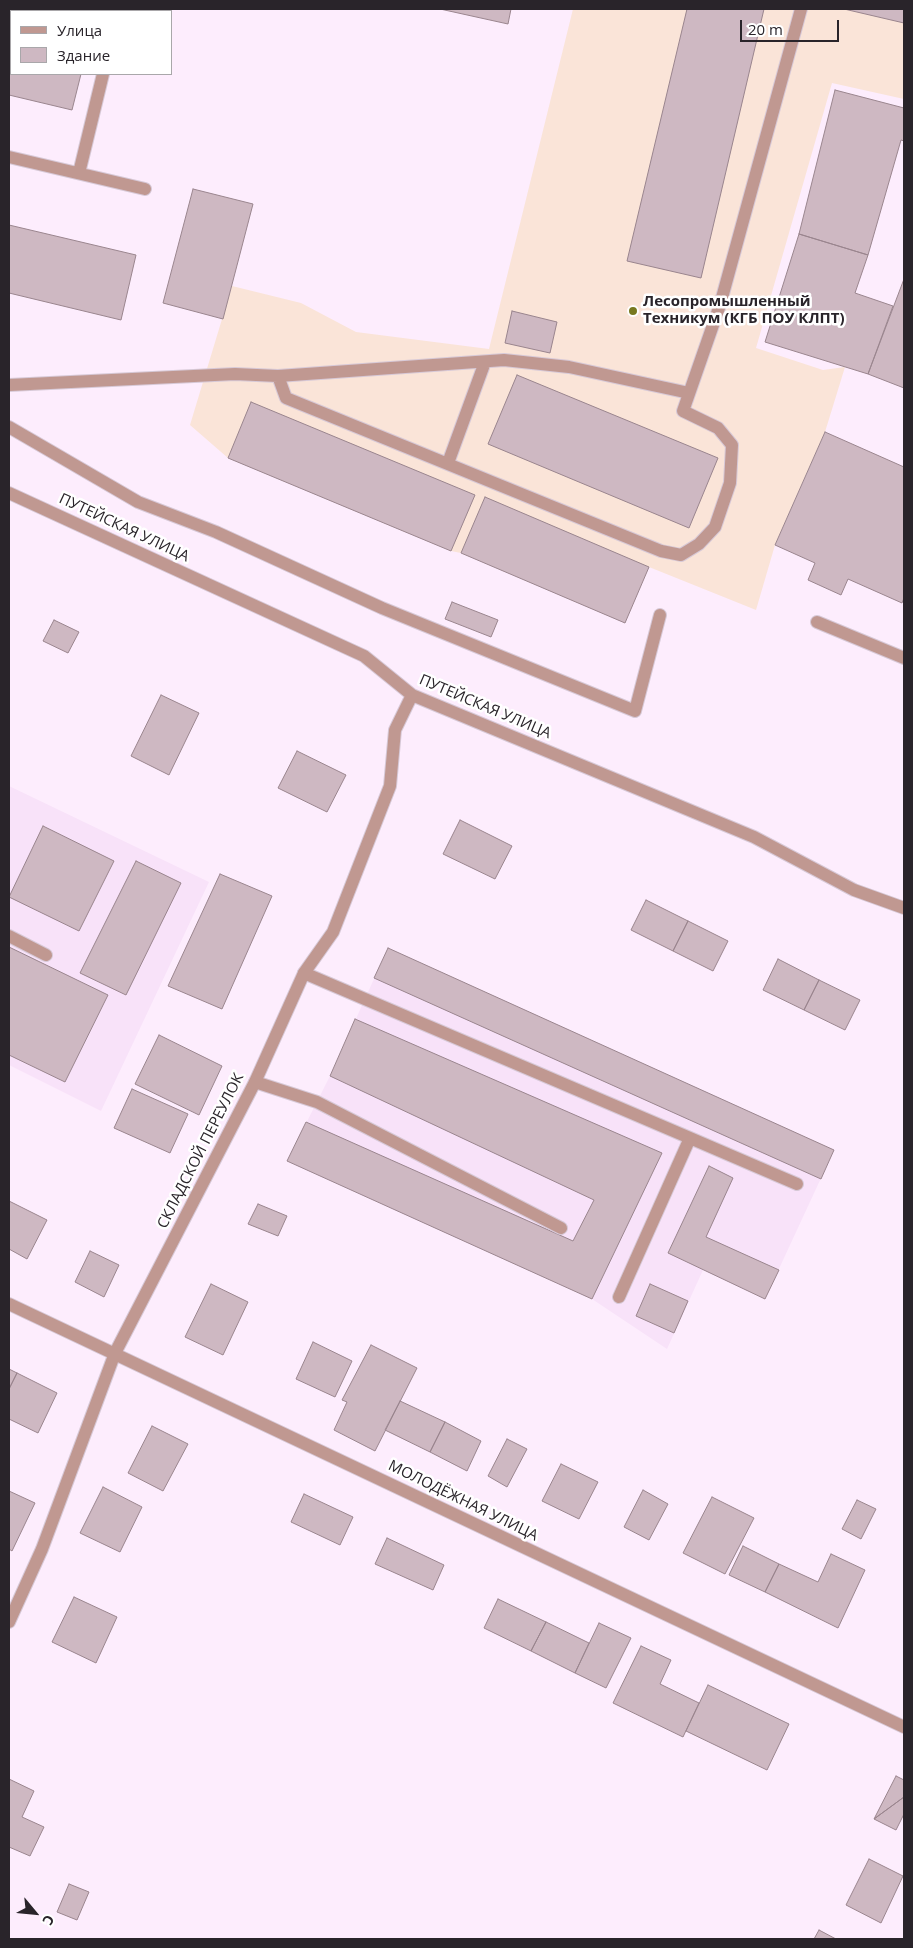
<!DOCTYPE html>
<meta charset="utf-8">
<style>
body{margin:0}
#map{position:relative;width:913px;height:1948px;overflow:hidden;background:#fdedfd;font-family:"Open Sans",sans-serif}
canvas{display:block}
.frame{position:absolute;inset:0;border:10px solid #29242a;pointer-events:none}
.legend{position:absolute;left:10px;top:10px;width:162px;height:65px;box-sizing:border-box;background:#fff;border:1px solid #a9a7aa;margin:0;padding:6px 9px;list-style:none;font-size:15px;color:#29242a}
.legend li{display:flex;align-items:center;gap:10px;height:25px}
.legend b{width:25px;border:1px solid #a9a7aa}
.north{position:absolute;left:10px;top:1888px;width:50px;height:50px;-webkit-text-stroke:4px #fff;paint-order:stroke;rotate:118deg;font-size:14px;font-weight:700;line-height:20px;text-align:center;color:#29242a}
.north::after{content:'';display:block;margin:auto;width:18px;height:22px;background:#29242a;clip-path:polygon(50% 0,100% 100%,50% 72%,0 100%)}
.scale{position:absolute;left:740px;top:20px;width:99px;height:22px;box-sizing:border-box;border:2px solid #29242a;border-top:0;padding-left:6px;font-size:15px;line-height:18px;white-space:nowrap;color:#29242a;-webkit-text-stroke:4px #fff;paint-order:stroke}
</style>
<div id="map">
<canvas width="913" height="1948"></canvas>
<div class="frame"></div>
<ul class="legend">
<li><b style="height:6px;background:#c09891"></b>Улица</li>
<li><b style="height:14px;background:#ceb8c2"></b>Здание</li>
</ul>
<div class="north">С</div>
<div class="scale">20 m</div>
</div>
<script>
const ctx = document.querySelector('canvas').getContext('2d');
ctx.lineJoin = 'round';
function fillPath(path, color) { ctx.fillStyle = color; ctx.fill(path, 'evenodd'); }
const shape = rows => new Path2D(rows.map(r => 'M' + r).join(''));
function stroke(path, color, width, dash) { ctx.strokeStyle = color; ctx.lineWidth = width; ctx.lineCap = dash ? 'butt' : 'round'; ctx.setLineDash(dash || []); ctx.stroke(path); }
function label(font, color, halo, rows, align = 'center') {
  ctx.font = font + ' "Open Sans",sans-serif'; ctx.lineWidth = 5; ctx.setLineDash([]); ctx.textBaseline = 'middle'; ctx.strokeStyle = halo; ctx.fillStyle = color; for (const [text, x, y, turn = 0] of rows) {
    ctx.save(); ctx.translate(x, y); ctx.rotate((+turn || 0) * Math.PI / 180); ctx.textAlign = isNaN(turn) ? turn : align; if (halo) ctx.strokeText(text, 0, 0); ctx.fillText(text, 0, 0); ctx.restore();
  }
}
fillPath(shape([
 [9,786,209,882,101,1111,9,1065],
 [388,948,834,1150,765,1299,703,1270,667,1349,592,1299,287,1161,330,1076]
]), '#f8e2f9');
fillPath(shape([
 [573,9,904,9,904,99,832,83,756,348,823,370,845,367,825,432,775,545,756,610,649,567,625,623,461,553,451,551,228,458,190,425,232,286,301,303,356,332,489,349]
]), '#fae4d8');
const building = shape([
 [16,9,96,9,95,11,15,11,16,9],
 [440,9,511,9,508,24,440,9],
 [687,9,764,9,701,278,627,261,687,9],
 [844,9,904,9,904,23,844,9],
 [11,29,11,74,81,74,72,110,9,95,9,40,11,29],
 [835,90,904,108,904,141,901,140,868,255,799,234,835,90],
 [193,189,253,204,223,319,163,303,193,189],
 [9,225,136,255,121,320,9,293,9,225],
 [799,234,868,255,855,293,893,306,868,374,765,342,799,234],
 [904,279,904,388,868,374,904,279],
 [512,311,557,322,550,353,505,343,512,311],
 [517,375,718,458,689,528,488,444,517,375],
 [251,402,475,495,451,551,228,458,251,402],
 [825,432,904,467,904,598,902,603,848,579,841,595,808,580,815,563,775,545,825,432],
 [485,497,649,567,625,623,461,553,485,497],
 [452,602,498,620,491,637,445,619,452,602],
 [54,620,79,632,68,653,43,641,54,620],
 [161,695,199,713,169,775,131,756,161,695],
 [297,751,346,775,327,812,278,788,297,751],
 [460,820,512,846,495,879,443,854,460,820],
 [43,826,114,861,79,931,9,897,43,826],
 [136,861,181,883,126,995,80,973,136,861],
 [220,874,272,896,222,1009,168,986,220,874],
 [646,900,688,921,673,951,631,930,646,900],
 [688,921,728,941,713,971,673,951,688,921],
 [9,947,108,995,65,1082,9,1055,9,947],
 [388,948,834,1150,821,1179,374,978,388,948],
 [778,959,819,980,804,1010,763,990,778,959],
 [819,980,860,1000,845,1030,804,1010,819,980],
 [355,1019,662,1153,592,1299,287,1161,306,1122,573,1241,594,1200,330,1076,355,1019],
 [159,1035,222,1066,199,1115,135,1084,159,1035],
 [132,1089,188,1114,170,1153,114,1128,132,1089],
 [709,1166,733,1178,706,1237,779,1270,765,1299,668,1253,709,1166],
 [9,1201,47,1220,27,1259,9,1249,9,1201],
 [258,1204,287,1216,278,1236,248,1224,258,1204],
 [90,1251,119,1265,104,1297,75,1282,90,1251],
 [211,1284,248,1302,223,1355,185,1337,211,1284],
 [650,1284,688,1301,674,1333,636,1316,650,1284],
 [313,1342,352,1361,335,1397,296,1379,313,1342],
 [371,1345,417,1368,375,1451,334,1430,347,1402,342,1400,371,1345],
 [9,1369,17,1373,9,1389,9,1369],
 [17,1373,57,1393,38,1433,9,1419,9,1389,17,1373],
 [400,1401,445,1422,430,1452,385,1430,400,1401],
 [445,1422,481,1441,467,1471,430,1452,445,1422],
 [152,1426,188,1444,163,1491,128,1473,152,1426],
 [507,1439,527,1449,507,1487,488,1476,507,1439],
 [561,1464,598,1482,579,1519,542,1501,561,1464],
 [103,1487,142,1507,120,1552,80,1533,103,1487],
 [643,1490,668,1504,649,1540,624,1527,643,1490],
 [9,1491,35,1503,12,1551,9,1549,9,1491],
 [304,1494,353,1517,340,1545,291,1522,304,1494],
 [712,1497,754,1518,725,1574,683,1553,712,1497],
 [857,1500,876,1509,861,1539,842,1529,857,1500],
 [387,1538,444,1565,433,1590,375,1564,387,1538],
 [743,1546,779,1564,765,1592,729,1575,743,1546],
 [831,1554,865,1570,838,1628,765,1592,779,1564,818,1582,831,1554],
 [74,1597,117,1617,96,1663,52,1642,74,1597],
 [498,1599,546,1622,531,1651,484,1628,498,1599],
 [546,1622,589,1643,575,1673,531,1651,546,1622],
 [599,1623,631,1638,606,1688,575,1673,599,1623],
 [641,1646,671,1660,660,1684,699,1703,683,1737,613,1703,641,1646],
 [708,1685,789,1724,767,1770,686,1731,708,1685],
 [896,1776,904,1780,904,1797,874,1819,896,1776],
 [9,1779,34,1791,22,1817,44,1827,30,1856,9,1847,9,1779],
 [904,1797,904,1814,896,1830,874,1819,904,1797],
 [869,1859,903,1876,881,1923,846,1905,869,1859],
 [69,1884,89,1892,77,1920,57,1912,69,1884],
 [819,1930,836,1939,814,1939,819,1930]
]);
fillPath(building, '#ceb8c2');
stroke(building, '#9a858e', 1);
const service = shape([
 [117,11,118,9],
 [9,157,145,189],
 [79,173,103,74],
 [9,385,235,374,278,376],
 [689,393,569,367,504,360,278,376,286,398,661,551,681,555,699,544,715,527,730,483,732,445,718,428,683,411,720,305,801,9],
 [9,427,138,502,216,532,382,608,635,711,660,615],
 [448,463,485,362],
 [817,622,904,658],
 [9,936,46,955],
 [304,973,690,1138,619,1297],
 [255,1082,317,1102,561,1228],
 [690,1138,797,1184]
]);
const minor = shape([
 [9,493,364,656,412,695,754,837,854,890,904,908],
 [9,1304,904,1727],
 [9,1622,42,1549,115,1353,255,1082,304,973,333,932,390,786,395,730,412,695]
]);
stroke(service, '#d7c9d7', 14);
stroke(minor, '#d7c9d7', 14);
stroke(service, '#c09891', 12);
stroke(minor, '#c09891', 12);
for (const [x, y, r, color] of [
 [633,311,5,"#77781f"]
]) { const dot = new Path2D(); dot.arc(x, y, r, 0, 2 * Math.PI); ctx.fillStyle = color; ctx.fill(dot); stroke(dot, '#fff', 2); }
label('bold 15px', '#29242a', '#fff', [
 ["Лесопромышленный",643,302],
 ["Техникум (КГБ ПОУ КЛПТ)",643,319]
], 'left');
label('15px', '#29242a', '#fff', [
 ["ПУТЕЙСКАЯ УЛИЦА",124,528,25],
 ["ПУТЕЙСКАЯ УЛИЦА",485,707,23],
 ["СКЛАДСКОЙ ПЕРЕУЛОК",201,1151,-63],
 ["МОЛОДЁЖНАЯ УЛИЦА",463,1501,26]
]);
</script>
